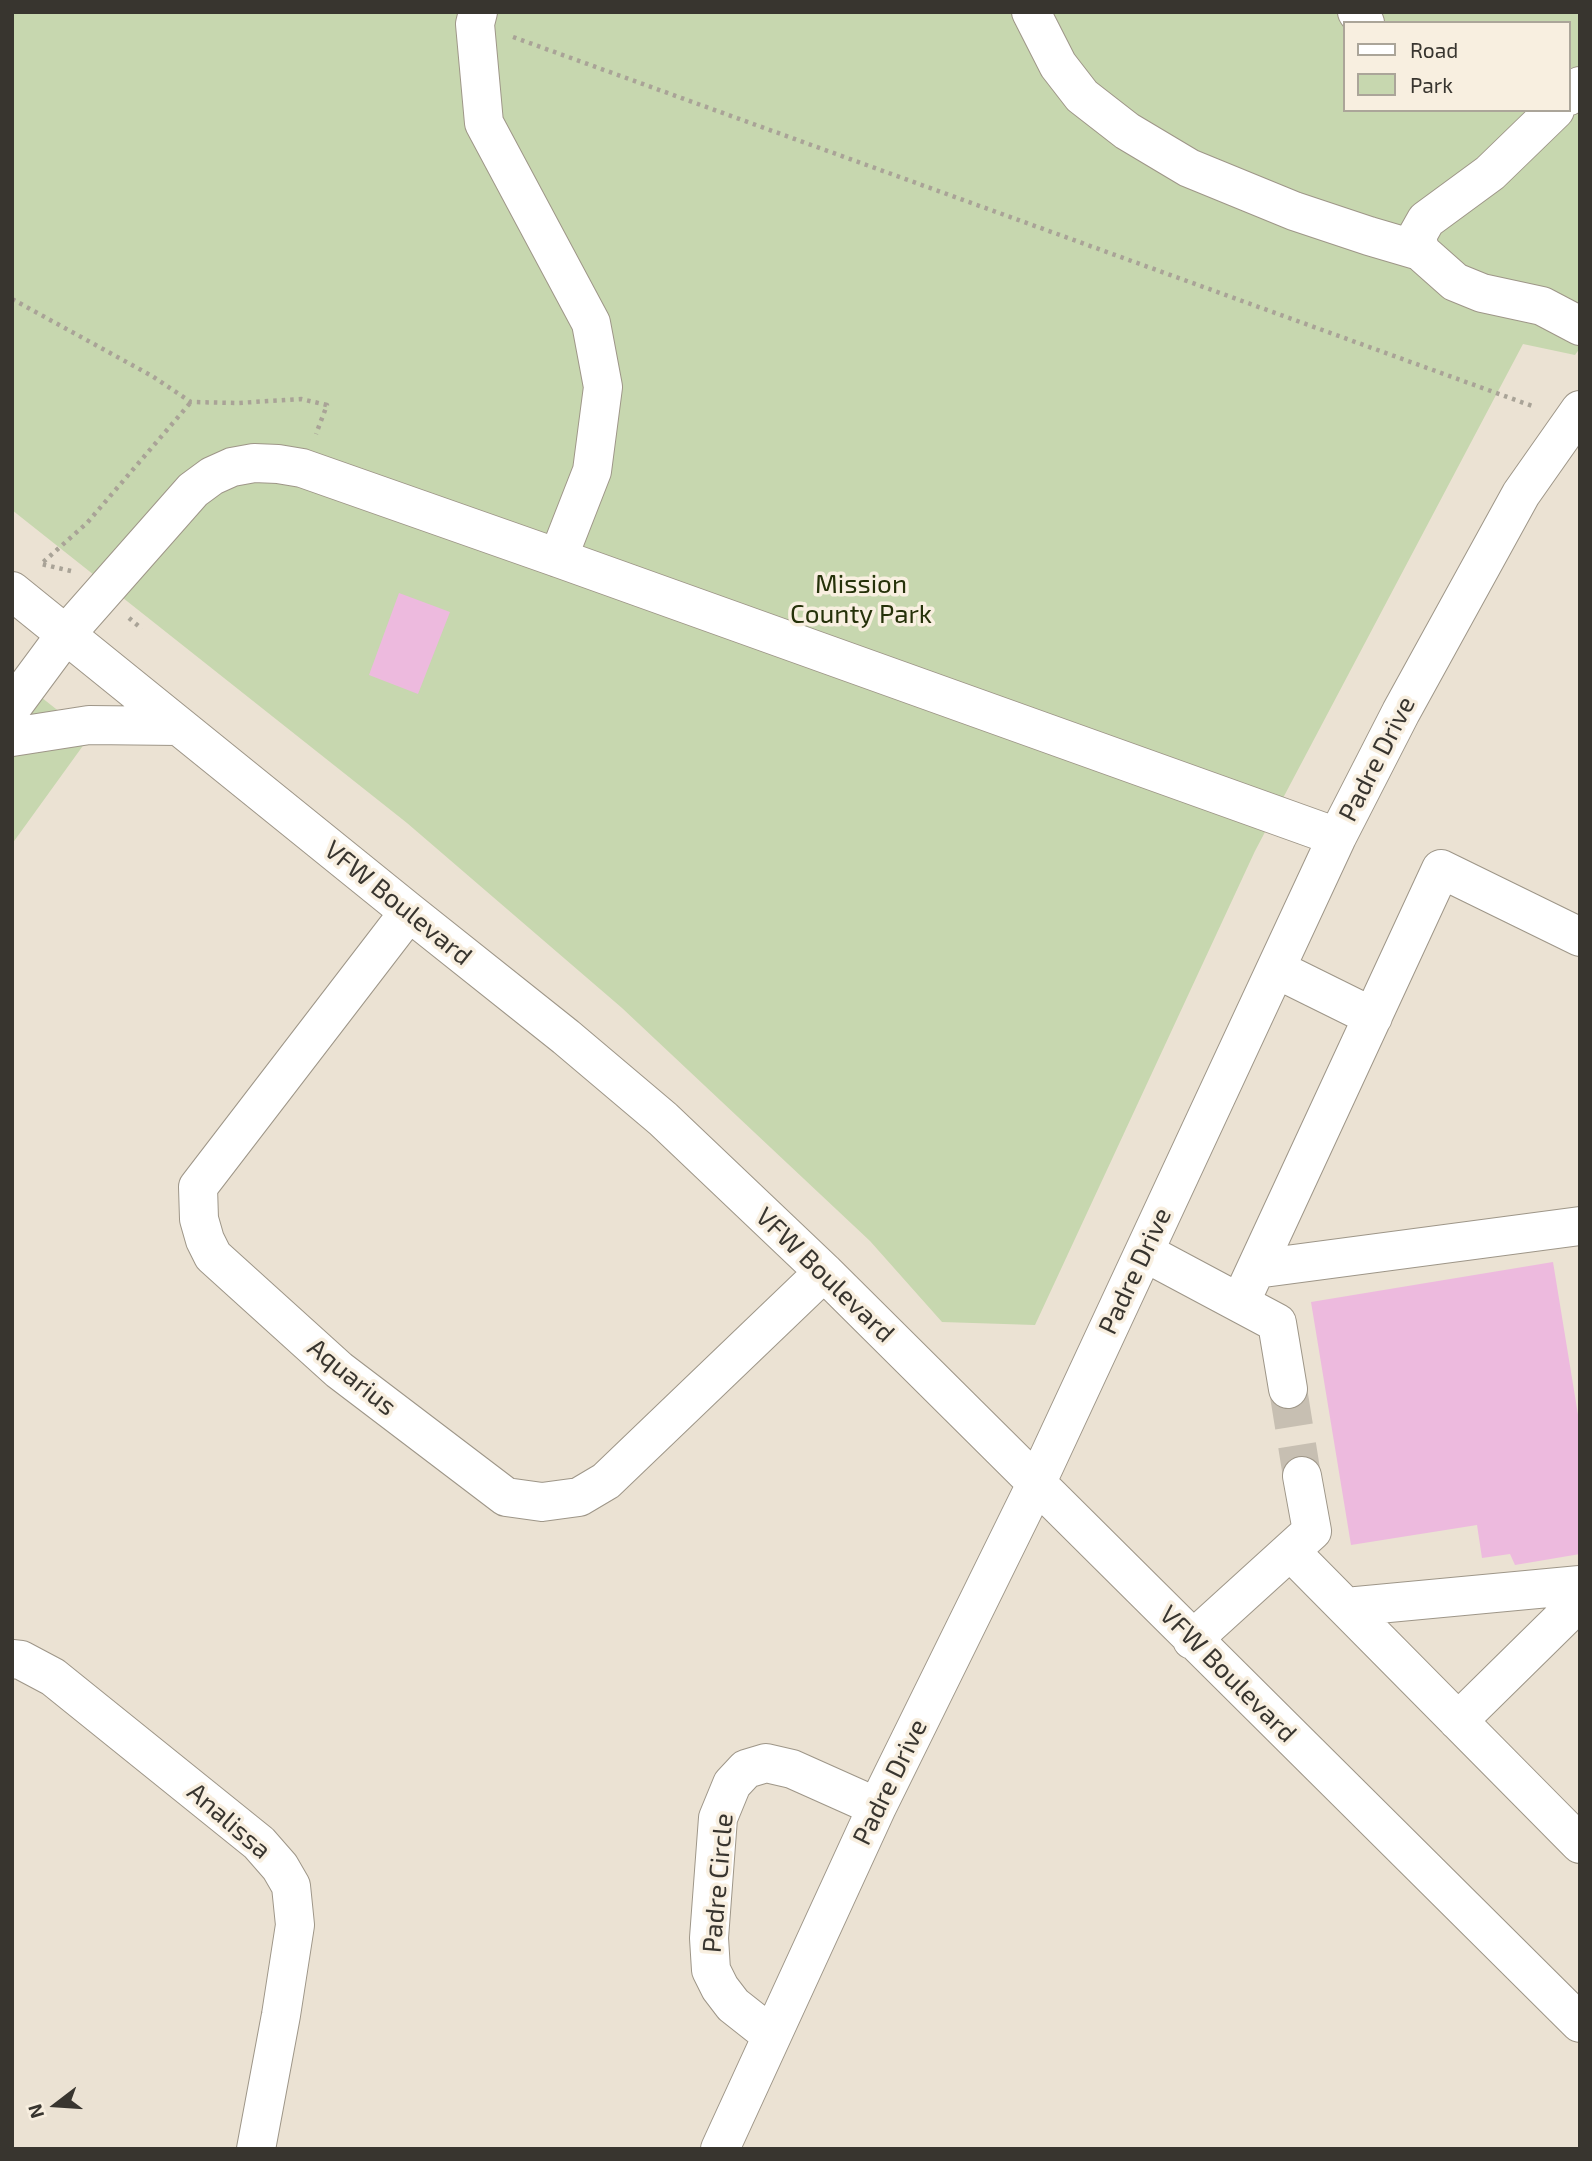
<!DOCTYPE html>
<style>
body{margin:0}
#map{position:relative;width:1592px;height:2161px;overflow:hidden;background:#ebe2d3;font-family:"Exo 2",sans-serif}
canvas{display:block}
.frame{position:absolute;inset:0;border:14px solid #38352f;pointer-events:none}
.legend{position:absolute;left:1343px;top:21px;width:228px;height:91px;box-sizing:border-box;background:#f8efe0;border:2px solid #aba599;margin:0;padding:9px 12px;list-style:none;font-size:21px;color:#38352f}
.legend li{display:flex;align-items:center;gap:14px;height:35px}
.legend b{width:35px;border:2px solid #aba599}
.north{position:absolute;left:21px;top:2070px;width:70px;height:70px;-webkit-text-stroke:5px #f8efe0;paint-order:stroke;rotate:253deg;font-size:19px;font-weight:700;line-height:28px;text-align:center;color:#38352f}
.north::after{content:'';display:block;margin:auto;width:24px;height:32px;background:#38352f;clip-path:polygon(50% 0,100% 100%,50% 72%,0 100%)}
</style>
<div id="map">
<canvas width="1592" height="2161"></canvas>
<div class="frame"></div>
<ul class="legend">
<li><b style="height:9px;background:#fff"></b>Road</li>
<li><b style="height:19px;background:#c7d7af"></b>Park</li>
</ul>
<div class="north">N</div>
</div>
<script>
const ctx = document.querySelector('canvas').getContext('2d');
ctx.lineJoin = 'round';
function fillPath(path, color) { ctx.fillStyle = color; ctx.fill(path, 'evenodd'); }
const shape = rows => new Path2D(rows.map(r => 'M' + r).join(''));
function stroke(path, color, width, dash) { ctx.strokeStyle = color; ctx.lineWidth = width; ctx.lineCap = dash ? 'butt' : 'round'; ctx.setLineDash(dash || []); ctx.stroke(path); }
function label(font, color, halo, rows, align = 'center') {
  ctx.font = font + ' "Exo 2",sans-serif'; ctx.lineWidth = 7; ctx.setLineDash([]); ctx.textBaseline = 'middle'; ctx.strokeStyle = halo; ctx.fillStyle = color; for (const [text, x, y, turn = 0] of rows) {
    ctx.save(); ctx.translate(x, y); ctx.rotate((+turn || 0) * Math.PI / 180); ctx.textAlign = isNaN(turn) ? turn : align; if (halo) ctx.strokeText(text, 0, 0); ctx.fillText(text, 0, 0); ctx.restore();
  }
}
fillPath(shape([
 [12,12,1580,12,1580,348,1575,355,1523,344,1255,851,1035,1325,942,1322,870,1241,622,1008,407,823,12,510],
 [1345,23,1569,23,1569,110,1345,110],
 [12,674,90,736,12,844]
]), '#c7d7af');
fillPath(shape([
 [399,593,450,612,418,694,369,675],
 [1553,1262,1580,1427,1580,1554,1515,1565,1510,1554,1482,1558,1477,1525,1351,1545,1311,1302]
]), '#edbade');
stroke(shape([
 [1288,1389,1302,1476]
]), '#c7bfb2', 38, [38, 19]);
const minor = shape([
 [478,12,475,24,484,123,591,323,603,387,592,471,558,558],
 [1031,12,1058,65,1082,96,1127,131,1189,168,1294,211,1369,236,1420,251],
 [1357,12,1365,23],
 [1569,96,1580,86],
 [1555,110,1490,173,1426,220,1417,236,1420,251,1455,282,1482,293,1542,306,1580,326],
 [12,591,409,912,566,1037,663,1119,824,1272,1580,2023],
 [12,707,66,634,193,490,212,476,232,467,254,463,278,464,302,468,558,558,1337,837],
 [12,737,89,725,179,726],
 [409,912,198,1187,199,1219,205,1240,213,1256,339,1370,506,1497,542,1502,579,1497,606,1481,824,1272],
 [1276,969,1373,1017],
 [1144,1252,1277,1323,1288,1389],
 [1256,1269,1580,1226],
 [1240,1303,1441,869,1580,937],
 [1290,1551,1580,1844],
 [1346,1607,1580,1585],
 [1192,1640,1312,1531,1302,1476],
 [12,1659,21,1660,53,1677,259,1843,280,1867,291,1886,295,1925,281,2015,256,2149],
 [1458,1721,1580,1601],
 [771,2035,733,2005,720,1988,711,1970,709,1938,718,1818,732,1784,746,1769,766,1763,792,1769,877,1807],
 [720,2149,877,1807,1036,1484,1337,837,1401,712,1521,494,1580,410]
]);
stroke(minor, '#9e9688', 40);
stroke(shape([
 [513,37,1535,407],
 [12,299,152,376,191,402,238,403,301,399,327,405,316,434],
 [71,571,41,564,87,523,191,402],
 [129,618,142,629]
]), '#a9a397', 4.5, [3.5, 5]);
stroke(minor, '#fff', 38);
label('26px', '#253109', '#f8efe0', [
 ["Mission",861,584],
 ["County Park",861,614]
]);
label('26px', '#38352f', '#f8efe0', [
 ["Padre Drive",1377,759,-63],
 ["VFW Boulevard",398,903,39],
 ["Padre Drive",1135,1271,-65],
 ["VFW Boulevard",825,1275,44],
 ["Aquarius",352,1377,39],
 ["VFW Boulevard",1228,1674,45],
 ["Padre Drive",890,1782,-64],
 ["Analissa",229,1821,41],
 ["Padre Circle",718,1883,-85]
]);
</script>
